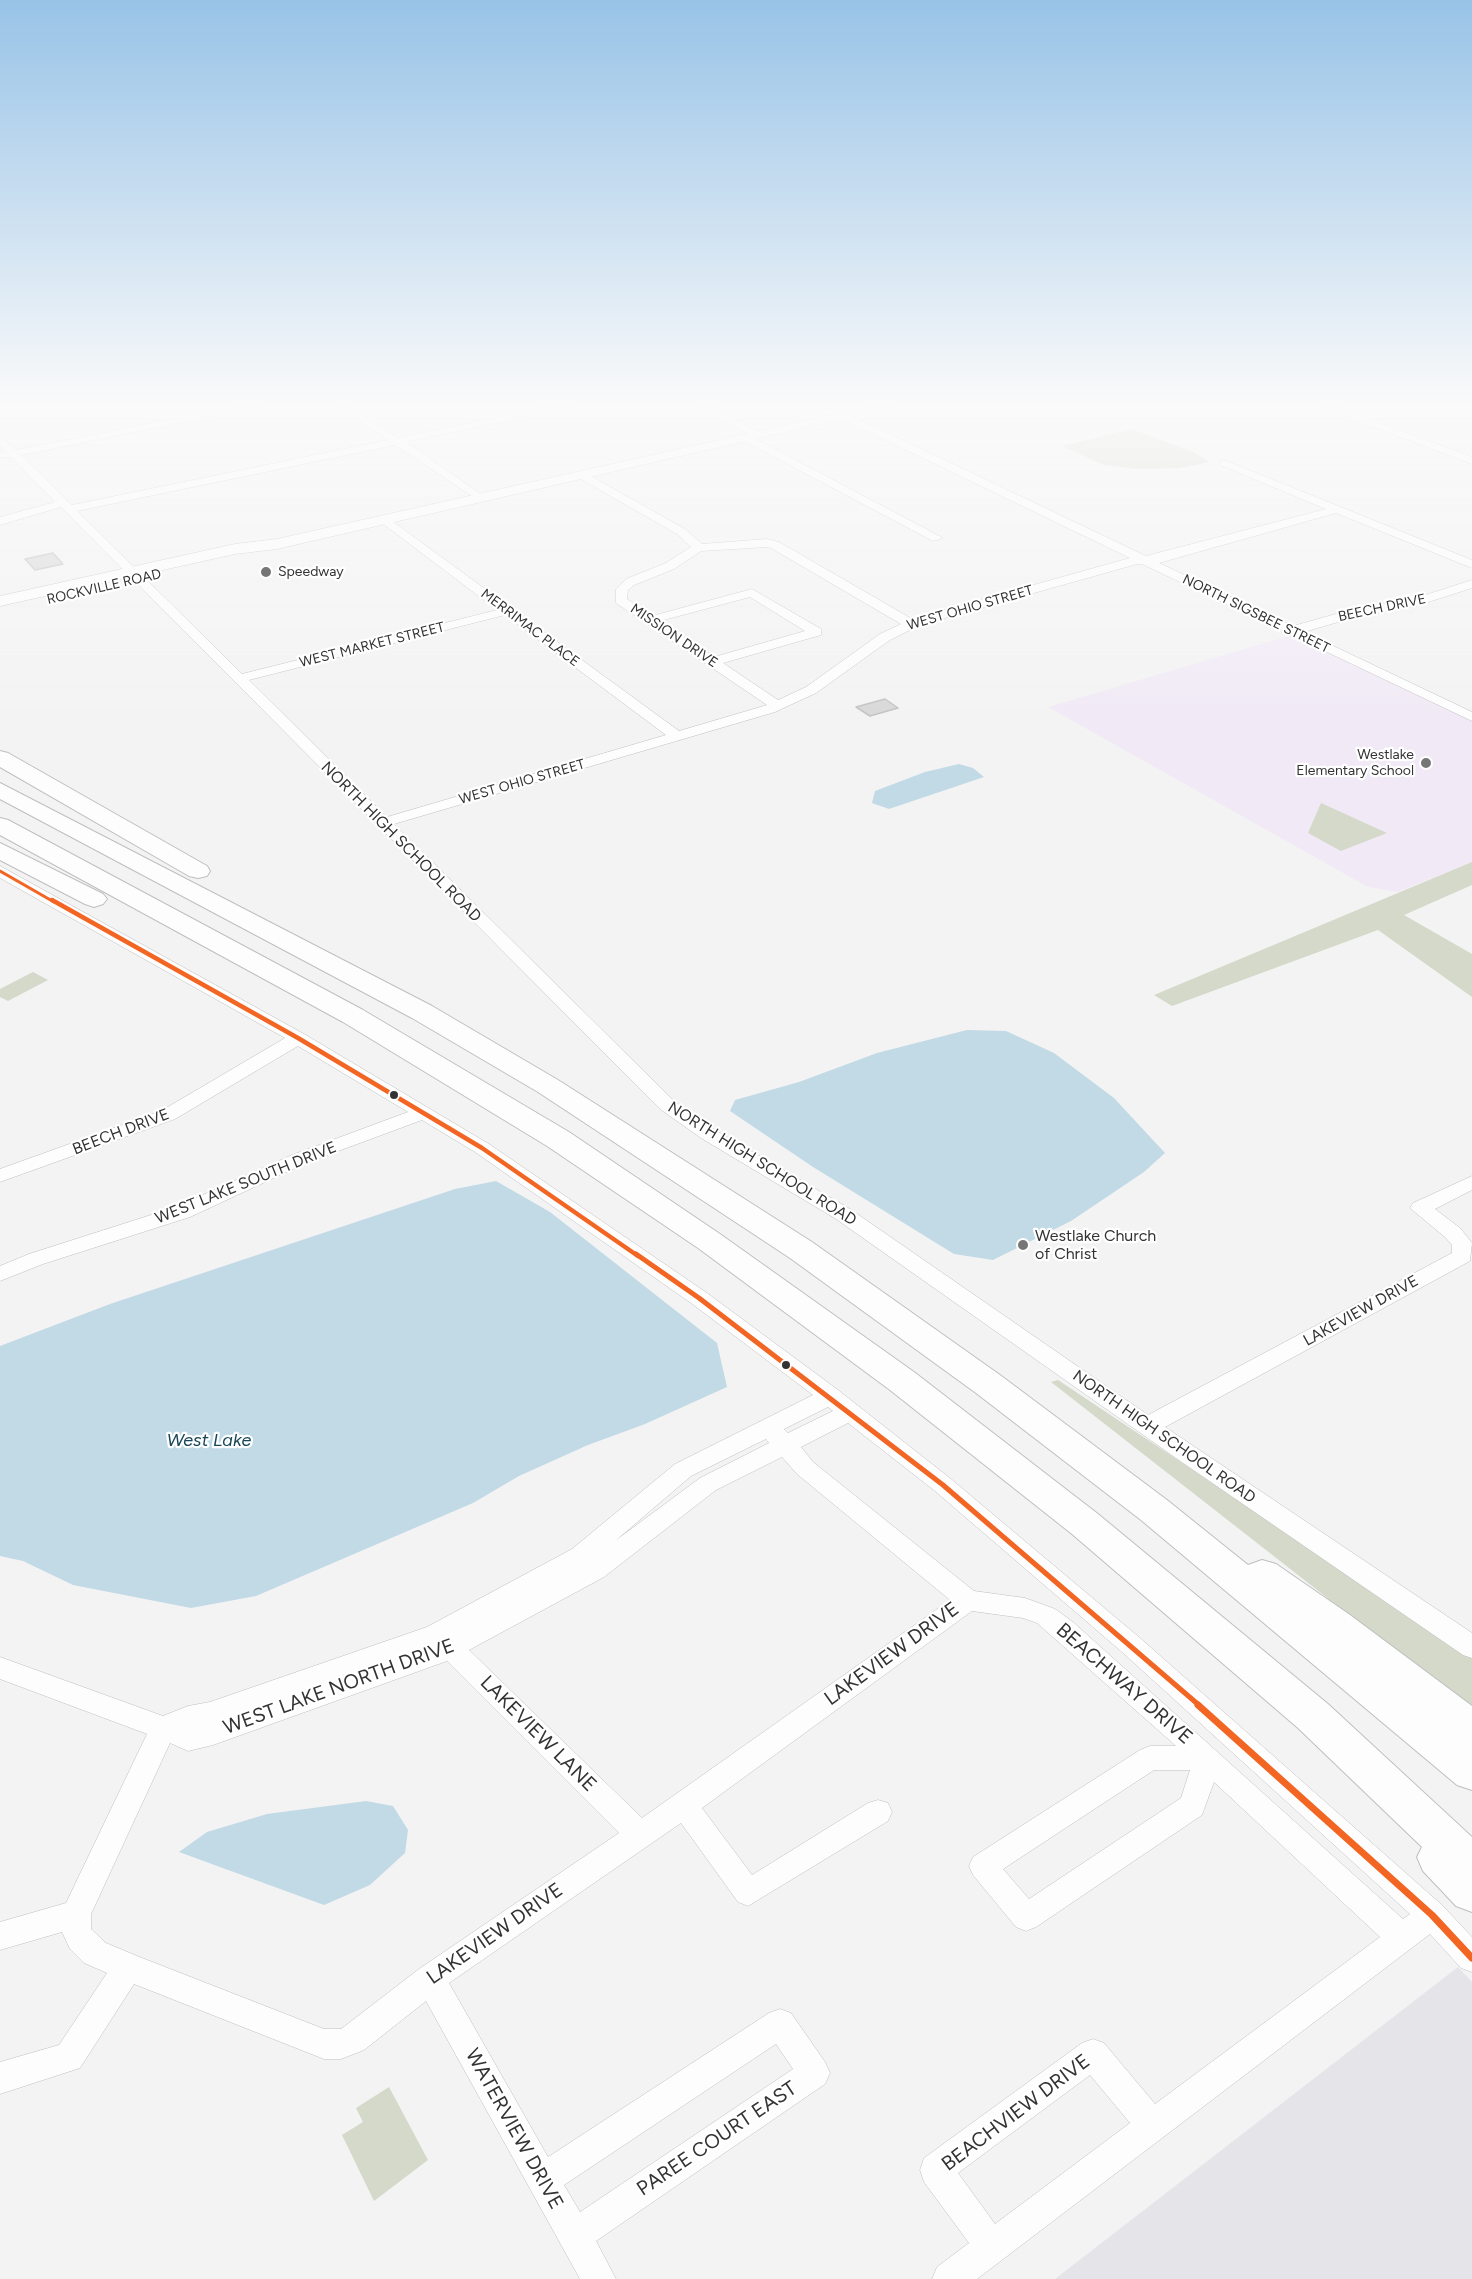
<!DOCTYPE html>
<style>
body{margin:0}
canvas{display:block;background:#f3f3f4}
</style>
<canvas width="1472" height="2279"></canvas>
<script>
const ctx = document.querySelector('canvas').getContext('2d');
ctx.lineJoin = 'round';
function fillPath(path, color) { ctx.fillStyle = color; ctx.fill(path, 'evenodd'); }
const shape = rows => new Path2D(rows.map(r => 'M' + r).join(''));
function stroke(path, color, width, dash) { ctx.strokeStyle = color; ctx.lineWidth = width; ctx.lineCap = dash ? 'butt' : 'round'; ctx.setLineDash(dash || []); ctx.stroke(path); }
function label(font, color, halo, rows, align = 'center') {
  ctx.font = font + ' Figtree,sans-serif'; ctx.lineWidth = 4.5; ctx.setLineDash([]); ctx.textBaseline = 'middle'; ctx.strokeStyle = halo; ctx.fillStyle = color; for (const [text, x, y, turn = 0] of rows) {
    ctx.save(); ctx.translate(x, y); ctx.rotate((+turn || 0) * Math.PI / 180); ctx.textAlign = isNaN(turn) ? turn : align; if (halo) ctx.strokeText(text, 0, 0); ctx.fillText(text, 0, 0); ctx.restore();
  }
}
fillPath(shape([
 [1458,1967,1472,1982,1472,2279,1055,2279]
]), '#e4e4e9');
fillPath(shape([
 [1302,632,1472,713,1472,862,1398,892,1368,887,1048,707]
]), '#f1eaf6');
fillPath(shape([
 [1132,429,1191,451,1210,462,1180,468,1138,469,1104,465,1062,446],
 [1321,803,1387,833,1341,851,1308,833],
 [1472,862,1472,885,1404,915,1472,954,1472,997,1378,930,1172,1006,1154,995],
 [33,972,48,980,8,1001,0,997,0,989],
 [1058,1380,1472,1656,1472,1711,1051,1382],
 [389,2087,428,2160,374,2201,342,2135,363,2122,356,2108]
]), '#d4d9c9');
fillPath(shape([
 [959,764,973,768,984,777,889,809,872,803,875,791,925,772],
 [967,1030,1006,1031,1054,1053,1114,1098,1165,1153,1144,1172,1071,1221,993,1260,954,1254,813,1167,730,1111,735,1100,799,1082,877,1053],
 [496,1181,550,1212,717,1343,727,1387,645,1424,588,1445,519,1476,473,1503,256,1596,191,1608,73,1585,23,1561,0,1556,0,1346,110,1304,455,1189],
 [366,1801,393,1806,408,1830,405,1853,370,1885,324,1905,179,1852,207,1832,267,1814]
]), '#c1dae5');
const building = shape([
 [53,553,63,564,35,570,25,559,53,553],
 [885,699,898,708,870,716,856,707,885,699]
]);
fillPath(building, '#d8d8d8');
stroke(building, '#c4c3c3', 1.5);
const minor = shape([
 [257,403,280,403,21,455,72,505,388,440,336,403,348,403,398,438,564,403,586,403,406,442,485,497,487,499,481,502,395,445,77,511,242,674,497,610,378,520,388,518,679,731,767,705,616,603,616,589,626,579,666,563,691,547,677,534,579,478,579,474,587,474,685,529,702,544,767,539,779,542,912,619,1130,558,842,419,842,415,850,415,1146,556,1326,509,1220,465,1219,463,1224,460,1472,560,1472,568,1336,513,1159,563,1293,626,1350,610,1410,600,1472,580,1472,588,1416,606,1352,618,1304,632,1472,712,1472,721,1142,564,1137,564,920,625,890,640,816,693,775,712,394,824,674,1101,715,1130,850,1209,1148,1415,1452,1253,1452,1245,1446,1238,1410,1208,1413,1203,1472,1176,1472,1190,1435,1209,1460,1228,1469,1239,1472,1243,1470,1261,1165,1427,1472,1633,1472,1658,1463,1655,1176,1458,836,1219,701,1138,660,1109,61,507,0,525,0,517,55,502,11,457,0,457,0,453,5,451,0,446,0,437,16,450,257,403],
 [767,547,771,548,901,624,880,634,806,687,778,700,723,663,821,635,821,629,752,589,652,616,627,599,628,590,634,585,674,569,701,551,767,547],
 [750,597,805,631,714,657,660,621,750,597],
 [505,615,666,735,387,817,249,680,505,615],
 [693,403,706,403,766,436,757,438,693,403],
 [1311,403,1326,403,1472,457,1472,464,1311,403],
 [744,437,752,437,943,538,933,541,744,441,744,437],
 [0,866,304,1034,489,1144,707,1293,838,1390,951,1479,1140,1638,1442,1905,1472,1937,1472,1972,1461,1968,1430,1934,977,2279,932,2279,937,2267,969,2243,924,2182,920,2170,924,2158,1082,2043,1093,2039,1104,2043,1155,2104,1380,1937,1214,1782,1202,1815,1036,1927,1026,1931,1016,1927,973,1875,969,1866,973,1857,1140,1750,1150,1746,1176,1746,1037,1623,1023,1618,972,1611,702,1808,752,1875,868,1803,878,1800,888,1803,892,1812,888,1821,748,1906,738,1902,681,1823,449,1983,548,2157,769,2013,780,2009,791,2013,825,2062,830,2073,825,2084,596,2241,616,2279,580,2279,426,2001,364,2050,341,2059,324,2059,134,1984,80,2068,0,2094,0,2062,59,2045,107,1973,84,1963,70,1949,62,1932,0,1950,0,1922,66,1903,147,1734,0,1679,0,1657,163,1716,188,1706,210,1702,427,1627,572,1549,675,1464,813,1395,691,1303,475,1152,422,1120,306,1163,190,1217,43,1264,0,1281,0,1266,29,1254,176,1207,292,1155,408,1112,298,1046,175,1119,0,1182,0,1169,161,1111,285,1038,0,878,0,866],
 [828,1407,833,1411,788,1433,784,1429,828,1407],
 [848,1423,935,1491,1122,1652,1410,1914,1403,1919,1073,1622,1055,1609,1025,1598,974,1591,813,1462,801,1447,848,1423],
 [766,1439,769,1443,700,1478,615,1541,691,1476,766,1439],
 [782,1457,797,1474,950,1600,642,1818,469,1650,604,1577,716,1490,782,1457],
 [447,1661,619,1833,419,1969,341,2029,324,2029,137,1956,106,1943,91,1929,91,1914,170,1743,188,1751,213,1745,447,1661],
 [1154,1770,1190,1770,1181,1798,1029,1899,1003,1869,1154,1770],
 [776,2044,793,2069,580,2212,564,2185,776,2044],
 [1090,2075,1130,2123,995,2224,958,2173,1090,2075]
]);
const major = shape([
 [885,403,911,403,277,549,235,554,0,606,0,596,235,544,277,539,885,403]
]);
const highway = shape([
 [0,751,8,753,207,866,210,871,207,876,198,878,189,876,0,767,0,751],
 [0,783,432,1006,558,1080,812,1242,1000,1375,1167,1500,1248,1565,1262,1560,1276,1564,1350,1615,1472,1706,1472,1790,1457,1785,1141,1520,976,1393,790,1258,538,1092,412,1018,0,799,0,783],
 [0,818,8,820,363,1010,569,1132,720,1234,914,1372,1098,1514,1328,1704,1472,1837,1472,1912,1456,1906,1423,1871,1417,1857,1422,1847,1298,1728,1072,1534,890,1390,698,1248,547,1146,343,1022,0,835,0,818],
 [0,843,103,894,107,899,103,904,94,907,85,904,0,860,0,843]
]);
stroke(minor, '#bfbfc0', 1);
stroke(major, '#bfbfc0', 1);
stroke(highway, '#bfbfc0', 2);
fillPath(minor, '#fdfdfd');
fillPath(major, '#fdfdfd');
fillPath(highway, '#fdfdfd');
stroke(shape([
 [0,871,54,902]
]), '#f26522', 3);
stroke(shape([
 [52,900,298,1038,482,1148,638,1256]
]), '#f26522', 4.5);
stroke(shape([
 [636,1254,699,1298,943,1485,1200,1706]
]), '#f26522', 5);
stroke(shape([
 [1198,1705,1432,1915,1472,1958]
]), '#f26522', 7);
const sky = ctx.createLinearGradient(0, 0, 0, 722);
sky.addColorStop(0, '#98c3e7');
sky.addColorStop(0.56, '#fafafa');
sky.addColorStop(1, '#fafafa00');
ctx.fillStyle = sky;
ctx.fillRect(0, 0, 1472, 722);
for (const [x, y, r, color] of [
 [266,572,6,"#767677"],
 [1426,763,6,"#767677"],
 [394,1095,5,"#333334"],
 [1023,1245,6,"#767677"],
 [786,1365,5,"#333334"]
]) { const dot = new Path2D(); dot.arc(x, y, r, 0, 2 * Math.PI); ctx.fillStyle = color; ctx.fill(dot); stroke(dot, '#fff', 2); }
label('14px', '#333334', '#fff', [
 ["Speedway",278,572],
 ["Westlake",1414,755,"right"],
 ["Elementary School",1414,771,"right"]
], 'left');
label('14px', '#333334', '#fff', [
 ["ROCKVILLE ROAD",104,587,-13],
 ["WEST OHIO STREET",970,608,-16],
 ["BEECH DRIVE",1382,608,-12],
 ["NORTH SIGSBEE STREET",1256,614,26],
 ["MERRIMAC PLACE",530,628,37],
 ["MISSION DRIVE",674,636,34],
 ["WEST MARKET STREET",372,645,-14],
 ["WEST OHIO STREET",522,782,-16]
]);
label('16px', '#333334', '#fff', [
 ["NORTH HIGH SCHOOL ROAD",401,842,45],
 ["BEECH DRIVE",121,1132,-21],
 ["NORTH HIGH SCHOOL ROAD",762,1164,32],
 ["WEST LAKE SOUTH DRIVE",246,1183,-22],
 ["LAKEVIEW DRIVE",1361,1311,-29],
 ["NORTH HIGH SCHOOL ROAD",1164,1437,35]
]);
label('16px', '#333334', '#fff', [
 ["Westlake Church",1035,1236],
 ["of Christ",1035,1254]
], 'left');
label('italic 18px', '#174758', '#fff', [
 ["West Lake",209,1441]
]);
label('20px', '#333334', '#fff', [
 ["LAKEVIEW DRIVE",892,1654,-36],
 ["BEACHWAY DRIVE",1124,1684,41],
 ["WEST LAKE NORTH DRIVE",339,1687,-20],
 ["LAKEVIEW LANE",538,1734,45],
 ["LAKEVIEW DRIVE",495,1934,-35],
 ["BEACHVIEW DRIVE",1016,2113,-37],
 ["WATERVIEW DRIVE",514,2129,61],
 ["PAREE COURT EAST",717,2139,-34]
]);
</script>
